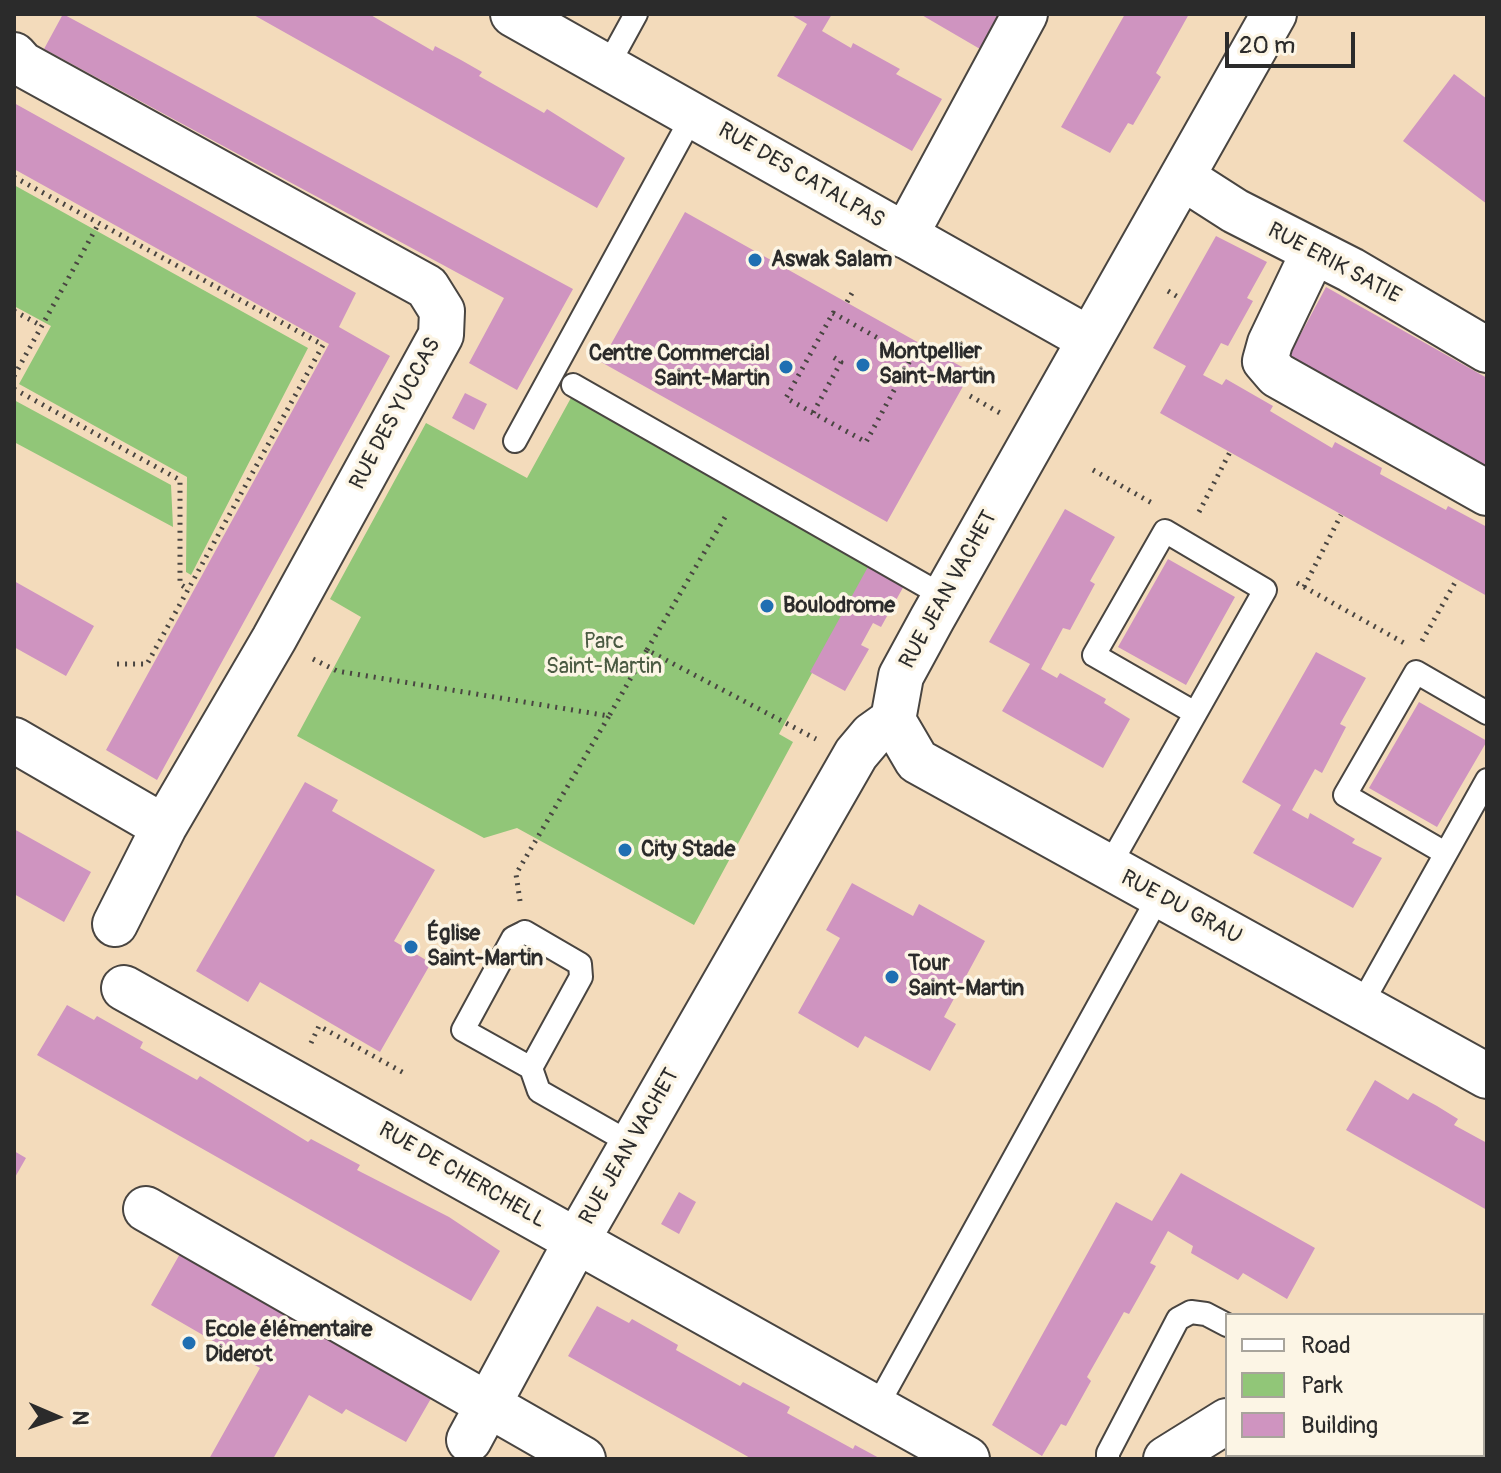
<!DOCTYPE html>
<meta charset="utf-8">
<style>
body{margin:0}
#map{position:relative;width:1501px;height:1473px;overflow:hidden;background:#f3dbbb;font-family:Pangolin,sans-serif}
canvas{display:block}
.frame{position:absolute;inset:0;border:16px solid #2b2b2b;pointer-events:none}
.legend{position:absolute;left:1225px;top:1313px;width:260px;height:144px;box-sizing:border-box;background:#fcf5e5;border:2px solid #a8a49b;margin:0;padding:10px 14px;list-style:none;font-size:24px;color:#2b2b2b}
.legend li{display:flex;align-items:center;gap:16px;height:40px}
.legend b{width:40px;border:2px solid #a8a49b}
.north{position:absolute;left:16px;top:1377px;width:80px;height:80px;-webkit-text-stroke:6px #fcf5e5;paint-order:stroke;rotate:92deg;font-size:22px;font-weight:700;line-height:32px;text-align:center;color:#2b2b2b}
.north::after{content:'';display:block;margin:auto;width:28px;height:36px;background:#2b2b2b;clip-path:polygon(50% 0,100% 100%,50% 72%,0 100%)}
.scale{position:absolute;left:1225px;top:32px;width:130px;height:36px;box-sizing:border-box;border:4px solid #2b2b2b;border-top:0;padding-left:10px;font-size:24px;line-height:28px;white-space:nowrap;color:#2b2b2b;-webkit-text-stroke:6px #fcf5e5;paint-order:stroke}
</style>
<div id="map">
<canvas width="1501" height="1473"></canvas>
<div class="frame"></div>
<ul class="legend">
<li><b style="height:10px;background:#fff"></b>Road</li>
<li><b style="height:22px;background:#91c678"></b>Park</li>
<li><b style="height:22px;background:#cf94c0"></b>Building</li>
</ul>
<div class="north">N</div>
<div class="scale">20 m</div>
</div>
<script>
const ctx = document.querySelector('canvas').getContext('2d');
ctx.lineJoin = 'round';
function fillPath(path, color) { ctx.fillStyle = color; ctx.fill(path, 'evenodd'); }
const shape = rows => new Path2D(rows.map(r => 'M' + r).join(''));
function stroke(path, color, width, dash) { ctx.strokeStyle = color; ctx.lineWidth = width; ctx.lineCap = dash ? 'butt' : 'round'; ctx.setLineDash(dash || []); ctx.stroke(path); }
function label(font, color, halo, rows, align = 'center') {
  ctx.font = font + ' Pangolin,sans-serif'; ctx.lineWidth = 7; ctx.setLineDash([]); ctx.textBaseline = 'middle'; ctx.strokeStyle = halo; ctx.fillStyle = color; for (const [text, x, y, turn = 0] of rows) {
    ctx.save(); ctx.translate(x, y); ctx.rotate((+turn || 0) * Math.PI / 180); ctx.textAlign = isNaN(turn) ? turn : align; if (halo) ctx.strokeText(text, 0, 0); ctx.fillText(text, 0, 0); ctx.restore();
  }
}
fillPath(shape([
 [14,185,308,348,191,575,186,572,187,477,19,384,51,326,14,306],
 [572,396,872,562,779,734,793,742,694,925,517,828,484,838,297,736,361,617,330,599,426,423,527,478],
 [14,400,171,485,173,527,14,442]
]), '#91c678');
fillPath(shape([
 [63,14,573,289,517,390,469,363,504,298,44,49],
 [252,14,369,14,433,51,435,46,461,60,482,72,479,76,544,113,547,109,625,158,597,208],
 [790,14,832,14,822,31,851,48,853,43,900,69,896,74,942,99,912,151,777,76,807,24],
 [920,14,999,14,980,49],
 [1125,14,1189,14,1156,73,1161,77,1133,125,1128,123,1110,153,1061,127],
 [1454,74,1487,99,1487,204,1403,141],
 [14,103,356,293,339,327,390,356,157,780,106,750,329,344,14,169],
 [685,212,971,372,887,522,601,362],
 [1216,236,1267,262,1247,298,1253,301,1228,346,1221,343,1203,375,1222,385,1226,379,1273,406,1270,411,1332,448,1335,442,1382,468,1380,474,1446,510,1448,506,1487,527,1487,596,1160,413,1186,366,1153,348],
 [1326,287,1487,378,1487,468,1289,356],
 [465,393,487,404,474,430,452,418],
 [1065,509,1115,537,1090,581,1095,584,1070,630,1063,628,1041,669,1057,678,1060,673,1106,699,1104,703,1130,719,1103,768,1002,711,1030,664,989,642],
 [1168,559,1235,597,1186,685,1118,647],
 [869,565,905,584,881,627,873,623,861,645,869,649,845,691,810,672],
 [14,581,94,626,66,676,14,647],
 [1316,652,1366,678,1340,724,1346,727,1322,773,1315,769,1292,810,1308,819,1310,813,1355,839,1352,843,1382,858,1353,908,1253,853,1281,805,1242,782],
 [1419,702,1487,741,1437,827,1369,788],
 [305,782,338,800,332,811,435,870,394,941,431,963,380,1052,260,982,248,1002,196,971],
 [14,829,91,872,64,922,14,894],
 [852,883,913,916,919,904,985,941,944,1017,956,1024,930,1071,865,1036,858,1048,798,1013,840,938,826,930],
 [67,1005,94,1020,97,1016,143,1042,140,1048,197,1080,200,1076,308,1142,311,1139,360,1165,357,1170,449,1217,500,1251,471,1301,37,1055],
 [1375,1080,1408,1100,1413,1093,1437,1106,1458,1119,1454,1125,1487,1143,1487,1210,1346,1130],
 [14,1151,26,1158,14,1179],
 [1181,1173,1315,1248,1287,1299,1243,1273,1238,1280,1191,1253,1193,1246,1168,1231,1150,1263,1156,1266,1142,1291,1129,1314,1124,1312,1087,1377,1091,1381,1066,1426,1061,1424,1042,1456,992,1425,1116,1202,1152,1221],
 [679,1192,696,1202,679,1234,661,1224],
 [181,1252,433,1395,406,1442,346,1409,342,1414,309,1395,273,1459,209,1459,260,1368,151,1305],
 [597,1306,629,1323,632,1319,678,1345,676,1350,740,1386,743,1382,790,1407,787,1413,853,1449,855,1445,881,1459,752,1459,568,1356],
 [1483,1388,1487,1392,1487,1459,1419,1459,1414,1455,1483,1455]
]), '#cf94c0');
const lane = shape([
 [607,67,636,14],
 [573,385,945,597],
 [515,441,693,115],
 [1445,853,1345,795,1416,672,1487,713],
 [1108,868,1265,590,1165,531,1094,655,1195,713],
 [525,932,580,964,581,977,531,1068,463,1030,513,938,525,932],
 [1361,1005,1487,780],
 [531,1068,539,1091,632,1144],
 [876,1408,1159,896],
 [1108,1459,1108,1453,1178,1319,1191,1312,1206,1314,1227,1325]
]);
const street = shape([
 [513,14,1089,339],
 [14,55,22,64,427,287,442,311,441,335,274,639,164,827,115,924],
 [1182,177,1235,211,1351,270,1487,350],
 [905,236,1025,14],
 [1313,253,1270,343,1265,361,1277,375,1487,493],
 [893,720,917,761,1487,1076],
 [14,740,164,827],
 [124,988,967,1459],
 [146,1209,583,1459],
 [1483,1359,1487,1363],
 [469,1440,576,1242,856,754,872,735,893,720,901,676,932,619,1274,14],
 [1166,1459,1227,1421]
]);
stroke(lane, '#494541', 26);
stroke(street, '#494541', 48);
stroke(shape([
 [14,177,323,345,147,664,115,664],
 [1168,291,1181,299],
 [847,302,852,293],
 [14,311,42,326],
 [14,376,99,223],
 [14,389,180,480,180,584,189,590],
 [970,396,1000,413],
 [813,413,786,398,833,313,912,357,866,442,813,413,841,362,833,357],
 [1093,470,1152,503],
 [1199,512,1230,452],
 [1297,583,1404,643],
 [1304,587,1341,515],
 [1422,641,1457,579],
 [647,650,728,512],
 [313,659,337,671,609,716,647,650,816,739],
 [520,901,516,874,609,716],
 [311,1043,319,1026,404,1073]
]), '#494541', 5, [2, 6]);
stroke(lane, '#fff', 22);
stroke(street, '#fff', 44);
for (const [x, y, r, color] of [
 [755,260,8,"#1f6fb2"],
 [863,365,8,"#1f6fb2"],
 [786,367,8,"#1f6fb2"],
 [767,606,8,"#1f6fb2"],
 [625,850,8,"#1f6fb2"],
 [411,947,8,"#1f6fb2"],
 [892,977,8,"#1f6fb2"],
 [189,1343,8,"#1f6fb2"]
]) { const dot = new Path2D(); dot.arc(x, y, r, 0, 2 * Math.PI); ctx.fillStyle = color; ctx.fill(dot); stroke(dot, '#fcf5e5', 3); }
label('22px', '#2b2b2b', '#fcf5e5', [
 ["RUE DES CATALPAS",801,176,30],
 ["RUE ERIK SATIE",1334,264,28],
 ["RUE DES YUCCAS",396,414,-62],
 ["RUE JEAN VACHET",949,590,-61],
 ["RUE DU GRAU",1181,908,28],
 ["RUE JEAN VACHET",630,1147,-60],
 ["RUE DE CHERCHELL",462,1176,30]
]);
label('bold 22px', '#2b2b2b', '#fcf5e5', [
 ["Aswak Salam",771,260],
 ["Montpellier",879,352],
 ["Saint-Martin",879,377],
 ["Centre Commercial",770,354,"right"],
 ["Saint-Martin",770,379,"right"],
 ["Boulodrome",783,606],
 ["City Stade",641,850],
 ["Église",427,934],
 ["Saint-Martin",427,959],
 ["Tour",908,964],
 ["Saint-Martin",908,989],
 ["Ecole élémentaire",205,1330],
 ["Diderot",205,1355]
], 'left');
label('22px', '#4a5a42', '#fcf5e5', [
 ["Parc",604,642],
 ["Saint-Martin",604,667]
]);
</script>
